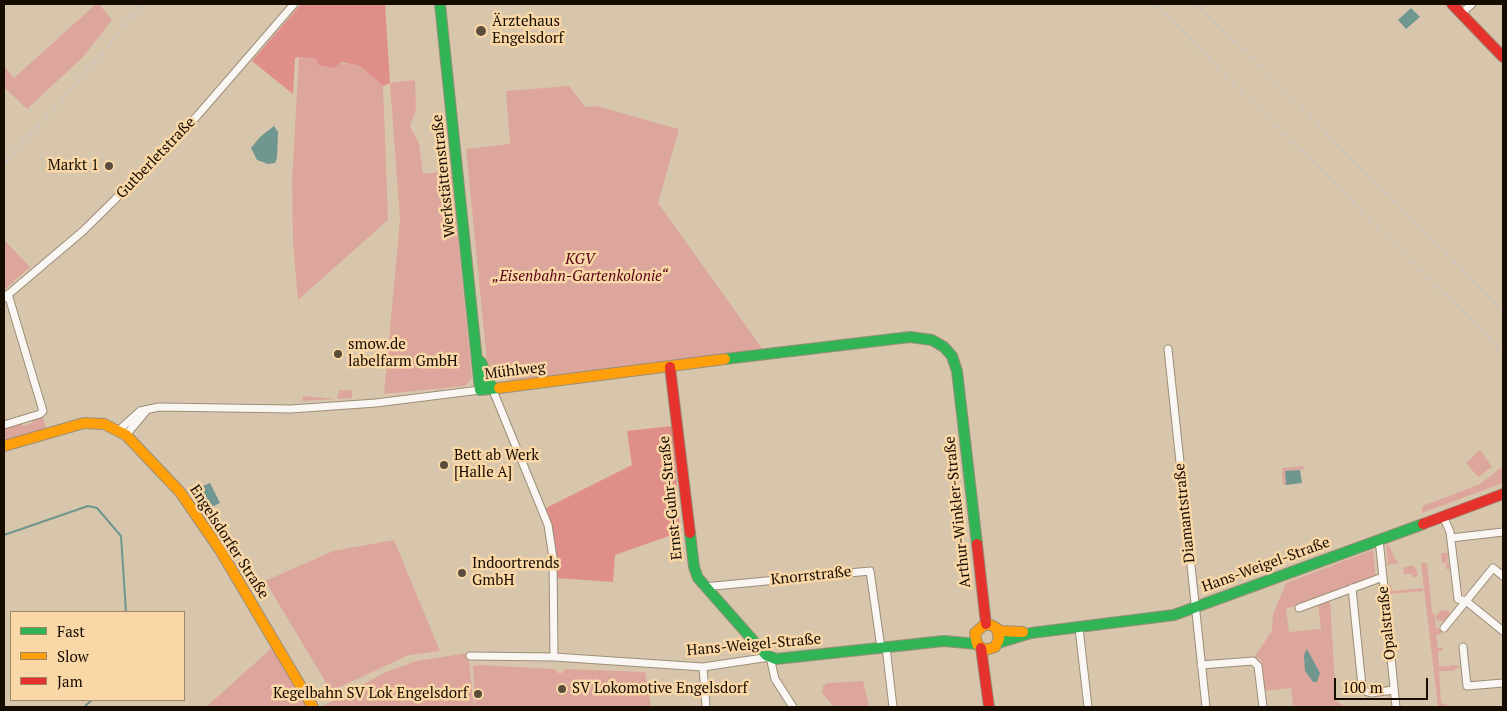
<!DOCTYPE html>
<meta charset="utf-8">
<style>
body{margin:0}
#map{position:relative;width:1507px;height:711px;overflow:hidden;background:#d8c6ac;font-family:"PT Serif",serif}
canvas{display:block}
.frame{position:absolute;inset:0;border:5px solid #170c00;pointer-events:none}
.legend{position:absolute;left:10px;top:611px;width:175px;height:90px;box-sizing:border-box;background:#f9d7a6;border:1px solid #9f8664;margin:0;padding:6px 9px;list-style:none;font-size:15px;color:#170c00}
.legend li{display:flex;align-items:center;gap:10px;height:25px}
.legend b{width:25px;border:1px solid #9f8664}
.scale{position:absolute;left:1334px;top:678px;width:94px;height:22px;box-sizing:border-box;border:2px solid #170c00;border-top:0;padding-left:6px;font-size:15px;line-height:18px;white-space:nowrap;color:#170c00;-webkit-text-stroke:4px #f9d7a6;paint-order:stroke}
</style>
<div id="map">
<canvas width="1507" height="711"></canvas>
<div class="frame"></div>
<ul class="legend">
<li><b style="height:6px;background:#30b455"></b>Fast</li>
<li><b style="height:6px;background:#ff9f0a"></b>Slow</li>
<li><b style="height:6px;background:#e5322d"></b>Jam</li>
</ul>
<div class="scale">100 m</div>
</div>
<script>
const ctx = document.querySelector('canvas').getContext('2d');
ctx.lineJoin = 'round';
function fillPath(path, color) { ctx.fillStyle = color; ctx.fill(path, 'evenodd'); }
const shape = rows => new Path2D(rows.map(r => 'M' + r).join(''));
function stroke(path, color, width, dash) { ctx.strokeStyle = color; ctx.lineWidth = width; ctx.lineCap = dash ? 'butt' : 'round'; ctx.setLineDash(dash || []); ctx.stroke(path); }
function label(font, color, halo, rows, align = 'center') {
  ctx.font = font + ' "PT Serif",serif'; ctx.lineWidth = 5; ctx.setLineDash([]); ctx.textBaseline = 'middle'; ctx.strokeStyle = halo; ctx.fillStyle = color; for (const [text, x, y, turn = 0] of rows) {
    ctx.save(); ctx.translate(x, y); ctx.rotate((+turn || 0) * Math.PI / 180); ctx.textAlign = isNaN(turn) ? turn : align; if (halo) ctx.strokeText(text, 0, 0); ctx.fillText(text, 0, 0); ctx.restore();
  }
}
fillPath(shape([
 [96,4,99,4,112,20,83,57,27,109,4,87,4,66,14,78],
 [299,57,360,66,383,86,388,220,298,300,293,242,292,182],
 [415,80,416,109,410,126,419,143,423,174,451,171,472,378,465,386,384,394,400,220,390,83],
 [569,86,585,107,596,106,679,129,658,203,764,351,510,380,495,374,487,362,466,149,510,144,506,91],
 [4,240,30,267,4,290],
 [339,390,352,390,352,398,302,401,303,396,337,399],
 [42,416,47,430,4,442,4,428,22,422,23,426,32,423,32,419],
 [1480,450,1492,467,1478,477,1466,463],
 [1304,466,1305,469,1285,472,1286,485,1283,485,1282,468],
 [1502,467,1503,483,1422,513,1422,507,1425,505,1480,484],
 [394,540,440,651,409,655,331,691,265,581,333,551],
 [1389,545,1395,559,1399,563,1386,565,1388,562,1386,546],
 [1373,550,1376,577,1286,609,1289,632,1321,629,1318,603,1330,598,1336,701,1346,707,1293,707,1291,688,1265,691,1261,659,1254,657,1272,631,1273,614,1286,583],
 [1441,553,1449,553,1447,561,1451,569,1446,569,1446,563,1442,563],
 [1421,563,1427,563,1432,612,1435,615,1436,628,1441,629,1441,634,1436,635,1438,648,1443,648,1443,650,1438,651,1439,667,1456,665,1462,668,1455,668,1455,671,1439,671,1441,703,1453,707,1438,707],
 [1413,565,1418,573,1417,576,1413,578,1412,574,1404,574,1403,568],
 [1388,585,1391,585,1392,591,1423,588,1423,591,1389,594],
 [1448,610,1451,615,1445,622,1437,620,1436,616,1440,611],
 [274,646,309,707,206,707],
 [468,653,474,707,321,707,384,673,416,661],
 [479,665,555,669,558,673,562,673,565,669,645,672,651,707,475,707,473,666],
 [863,681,869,707,834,707,822,693,823,686,828,683]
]), '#dda69c');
fillPath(shape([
 [301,4,385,4,390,83,383,86,360,66,341,62,334,68,319,65,316,59,299,57,295,58,293,94,252,61],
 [673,426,680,532,615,555,613,582,557,578,553,528,546,508,632,465,627,431]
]), '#df8e89');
fillPath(shape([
 [1411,8,1420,17,1406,29,1398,20],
 [274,126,278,132,277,158,275,163,268,164,257,160,251,148,260,137],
 [1300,470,1302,483,1286,485,1285,471],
 [210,483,220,503,207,509,198,488],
 [1307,649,1320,673,1317,682,1313,682,1305,671,1304,655]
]), '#6f968f');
stroke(shape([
 [4,535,88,506,97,508,121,536,126,612],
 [84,707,92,700]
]), '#6f968f', 2);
const street = shape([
 [1462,13,1472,4],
 [4,298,83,231,155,160,198,115,294,4],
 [1168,349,1206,707],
 [492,388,548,525,553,558,554,657],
 [4,425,40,414,43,411,8,294],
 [119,430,140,411,159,407,291,409,376,403,480,390],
 [126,435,147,410],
 [1443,516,1450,532,1458,599,1466,601,1503,631],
 [1451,538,1503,532],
 [1379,539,1396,707],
 [704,587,870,571,881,648],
 [1352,588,1362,686,1365,691,1371,693,1394,690],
 [1299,608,1383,577],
 [1079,628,1088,707],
 [1444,628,1493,568,1503,576],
 [886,647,893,707],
 [1463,647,1467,686,1503,683],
 [470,656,554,657,703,667,770,657,775,679,793,707],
 [1201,665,1253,661,1258,666,1263,707],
 [703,667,706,707]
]);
const fast = shape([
 [440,4,480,390,499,388],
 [725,359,910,337,932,340,944,347,952,356,957,371,977,544],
 [481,362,492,388],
 [690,533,694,567,698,578,766,655,776,659,944,641,977,644],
 [998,643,1031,633,1174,615,1423,524]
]);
const slow = shape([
 [499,388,725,359],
 [4,446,84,423,104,424,126,435,180,492,220,550,313,707],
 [997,630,999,639,995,647,985,650,977,644,975,633,984,625,991,625,1001,631,1023,632]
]);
const jam = shape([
 [1452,4,1503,57],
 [670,367,690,533],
 [1423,524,1503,494],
 [977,544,986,624],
 [981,648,989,707]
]);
stroke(street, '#9c8e79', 9);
stroke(fast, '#9c8e79', 12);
stroke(slow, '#9c8e79', 12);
stroke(jam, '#9c8e79', 12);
stroke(street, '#f9f6f3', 7);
stroke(fast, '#30b455', 10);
stroke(slow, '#ff9f0a', 10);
stroke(jam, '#e5322d', 10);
stroke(shape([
 [1155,4,1503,352],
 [1197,4,1503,311],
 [4,164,100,56,142,4]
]), '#c9c3bb', 2, [8, 4]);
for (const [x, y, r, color] of [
 [481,31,6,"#5b4d3c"],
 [109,166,5,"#5b4d3c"],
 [338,354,5,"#5b4d3c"],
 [444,465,5,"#5b4d3c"],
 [462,573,5,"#5b4d3c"],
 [562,689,5,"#5b4d3c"],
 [478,694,5,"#5b4d3c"]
]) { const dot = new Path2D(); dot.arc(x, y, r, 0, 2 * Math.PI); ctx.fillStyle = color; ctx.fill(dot); stroke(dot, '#f9d7a6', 2); }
label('15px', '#170c00', '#f9d7a6', [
 ["Ärztehaus",492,22],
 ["Engelsdorf",492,39],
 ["Markt 1",99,166,"right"],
 ["smow.de",348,345],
 ["labelfarm GmbH",348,362],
 ["Bett ab Werk",454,456],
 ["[Halle A]",454,473],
 ["Indoortrends",472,564],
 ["GmbH",472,581],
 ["SV Lokomotive Engelsdorf",572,689],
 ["Kegelbahn SV Lok Engelsdorf",468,694,"right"]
], 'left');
label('15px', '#170c00', '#f9d7a6', [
 ["Gutberletstraße",156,158,-46],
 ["Werkstättenstraße",444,176,-96],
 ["Mühlweg",515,371,-7],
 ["Ernst-Guhr-Straße",671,498,-96],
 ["Arthur-Winkler-Straße",958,512,-96],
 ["Diamantstraße",1185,513,-96],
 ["Engelsdorfer Straße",229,542,57],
 ["Hans-Weigel-Straße",1266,565,-20],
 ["Knorrstraße",811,576,-6],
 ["Opalstraße",1387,623,-96],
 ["Hans-Weigel-Straße",754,645,-5]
]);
label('italic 15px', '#580116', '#f9d7a6', [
 ["KGV",580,260],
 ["„Eisenbahn-Gartenkolonie“",580,277]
]);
</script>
